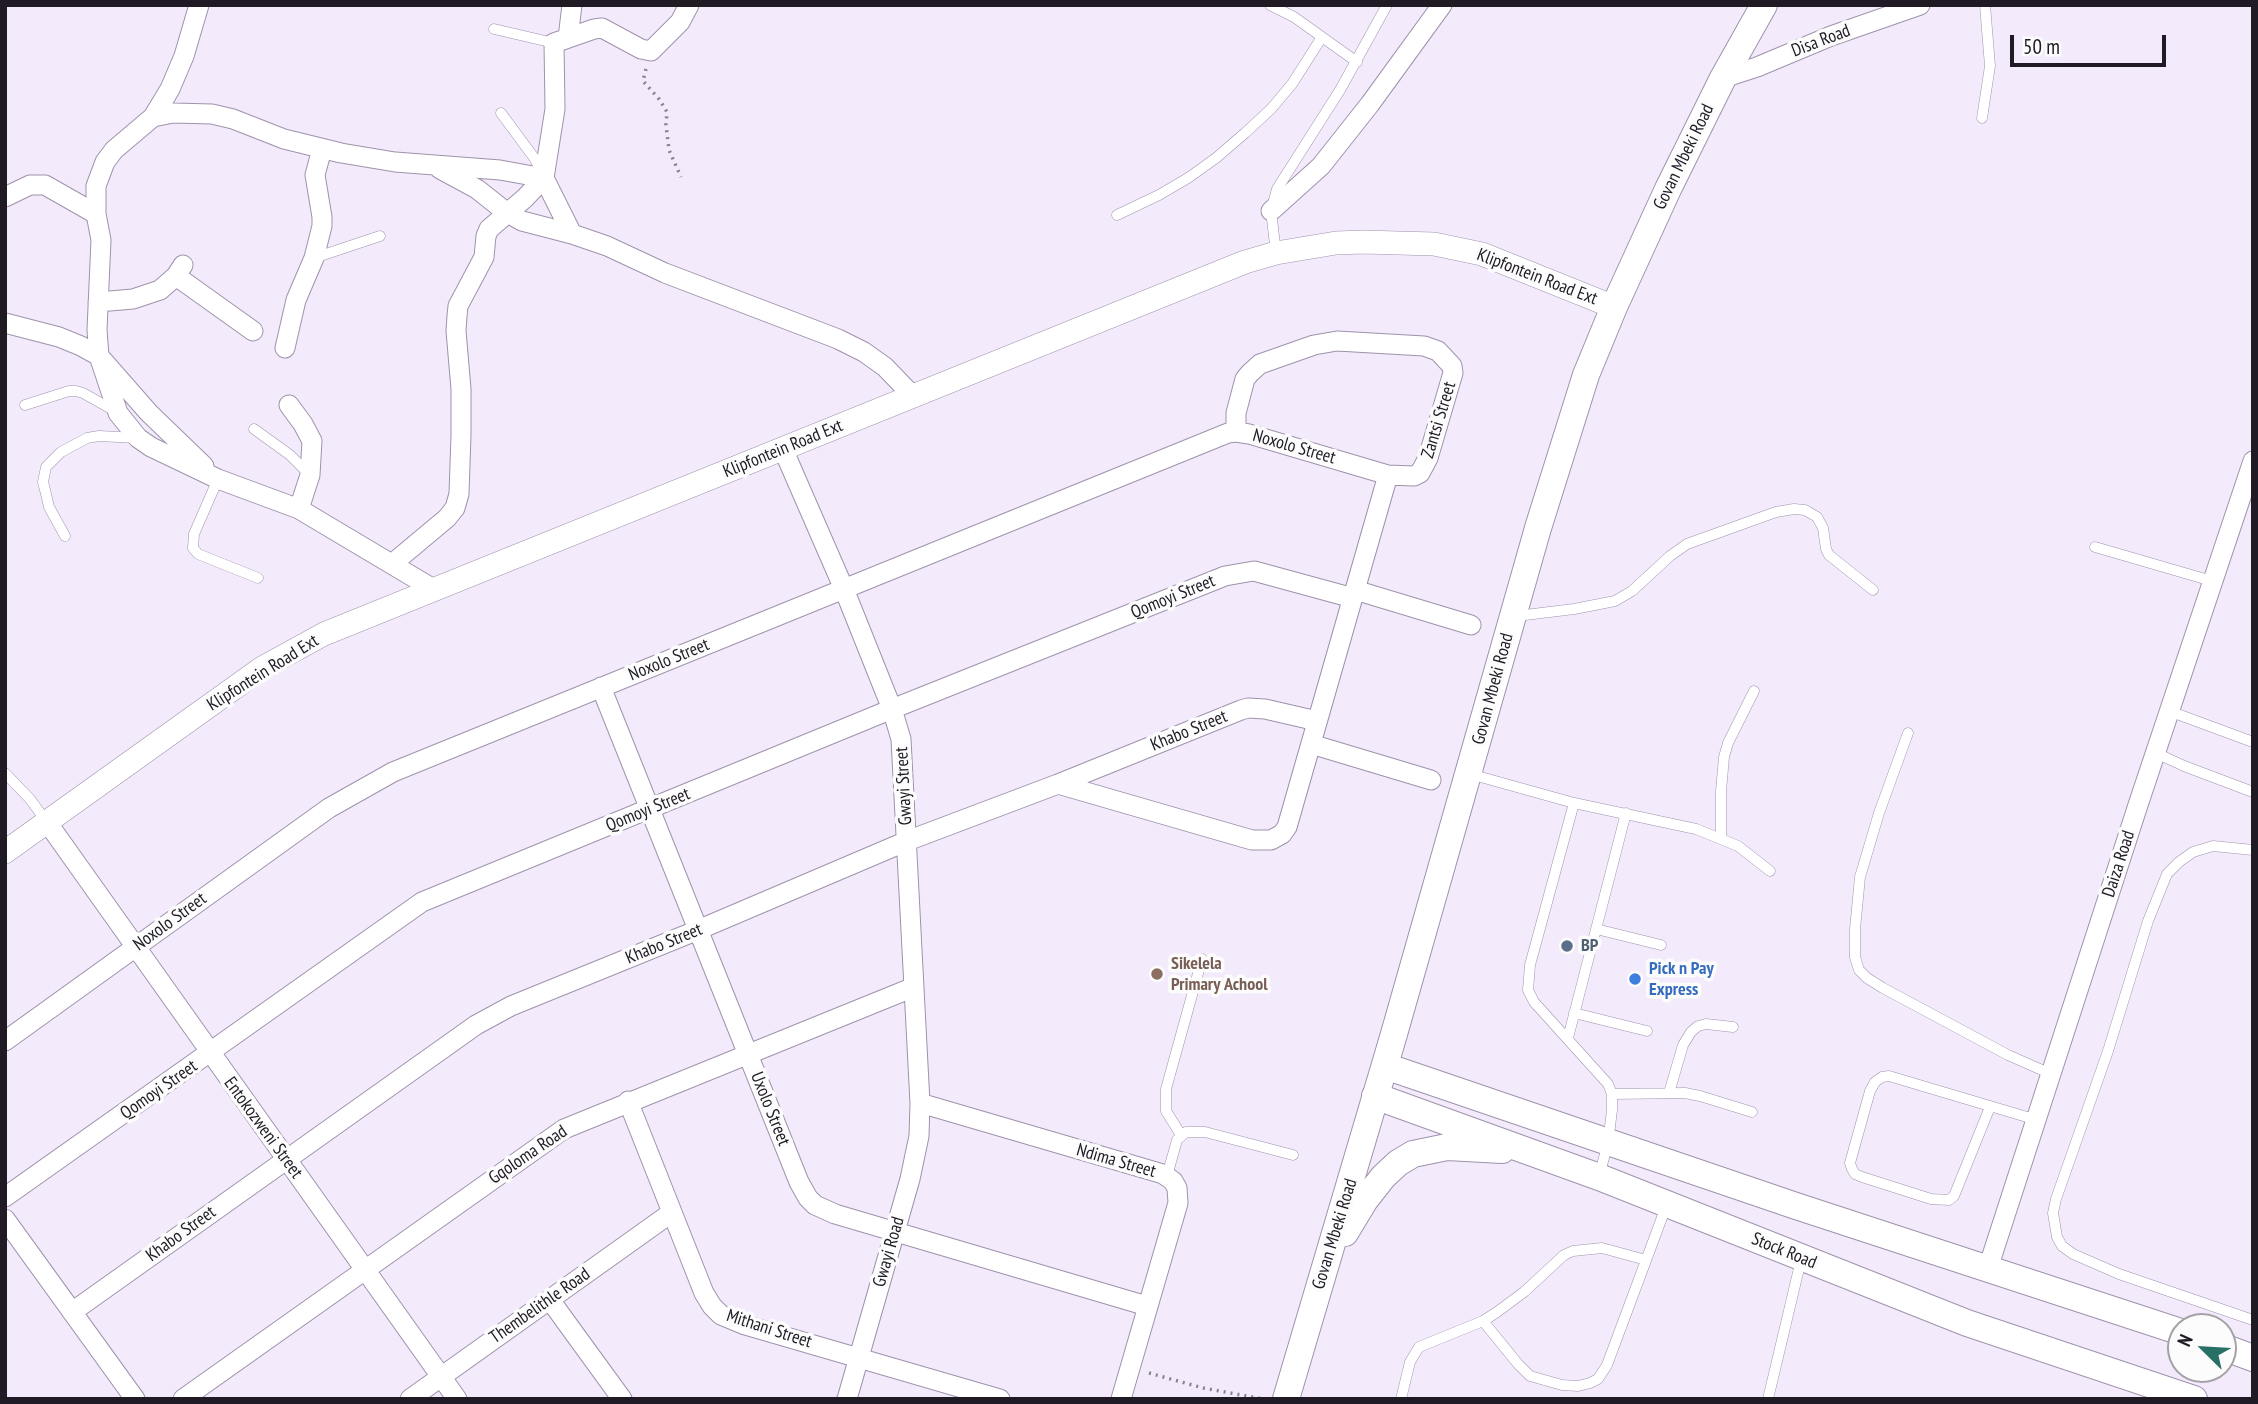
<!DOCTYPE html>
<style>
body{margin:0}
#map{position:relative;width:2258px;height:1404px;overflow:hidden;background:#f3ebfc;font-family:"PT Sans Narrow",sans-serif}
canvas{display:block}
.frame{position:absolute;inset:0;border:7px solid #1f1a24;pointer-events:none}
.north{position:absolute;left:2167px;top:1313px;width:70px;height:70px;box-sizing:border-box;background:#fcfcfc;border:2px solid #a4a2a6;border-radius:50%;rotate:294deg;font-size:19px;font-weight:700;line-height:28px;text-align:center;color:#1f1a24}
.north::after{content:'';display:block;margin:auto;width:24px;height:32px;background:#287066;clip-path:polygon(50% 0,100% 100%,50% 72%,0 100%)}
.scale{position:absolute;left:2010px;top:35px;width:156px;height:32px;box-sizing:border-box;border:4px solid #1f1a24;border-top:0;padding-left:9px;font-size:21px;line-height:24px;white-space:nowrap;color:#1f1a24;-webkit-text-stroke:5px #fcfcfc;paint-order:stroke}
</style>
<div id="map">
<canvas width="2258" height="1404"></canvas>
<div class="frame"></div>
<div class="north">N</div>
<div class="scale">50 m</div>
</div>
<script>
const ctx = document.querySelector('canvas').getContext('2d');
ctx.lineJoin = 'round';
const shape = rows => new Path2D(rows.map(r => 'M' + r).join(''));
function stroke(path, color, width, dash) { ctx.strokeStyle = color; ctx.lineWidth = width; ctx.lineCap = dash ? 'butt' : 'round'; ctx.setLineDash(dash || []); ctx.stroke(path); }
function label(font, color, halo, rows, align = 'center') {
  ctx.font = font + ' "PT Sans Narrow",sans-serif'; ctx.lineWidth = 7; ctx.setLineDash([]); ctx.textBaseline = 'middle'; ctx.strokeStyle = halo; ctx.fillStyle = color; for (const [text, x, y, turn = 0] of rows) {
    ctx.save(); ctx.translate(x, y); ctx.rotate((+turn || 0) * Math.PI / 180); ctx.textAlign = isNaN(turn) ? turn : align; if (halo) ctx.strokeText(text, 0, 0); ctx.fillText(text, 0, 0); ctx.restore();
  }
}
const service = shape([
 [1270,5,1294,17,1357,62],
 [494,29,554,43],
 [501,113,535,159,542,174],
 [1982,118,1990,66,1985,5],
 [1117,215,1159,195,1188,178,1216,158,1245,133,1271,109,1292,84,1322,37],
 [1276,253,1271,211,1277,189,1340,90,1387,5],
 [314,258,380,236],
 [25,405,69,391,76,391,83,393,115,411],
 [254,429,290,455,310,475],
 [218,479,194,534,193,548,198,554,258,578],
 [65,536,49,507,46,494,43,482,46,467,61,452,87,438,99,436,137,438],
 [2095,547,2212,581],
 [1517,616,1574,609,1615,601,1632,591,1670,556,1687,544,1776,512,1794,509,1805,510,1817,517,1823,528,1826,549,1829,555,1873,590],
 [2169,711,2253,742],
 [1908,733,1879,813,1860,877,1855,929,1855,957,1859,970,1867,978,1883,988,2008,1055,2051,1074],
 [2156,753,2184,766,2253,792],
 [5,773,30,799,46,821],
 [1470,774,1574,803,1530,965,1528,990,1534,1002,1608,1084,1612,1094,1612,1110,1608,1143,1599,1176],
 [1574,803,1696,829,1738,846,1770,871],
 [1721,839,1721,791,1724,757,1728,743,1754,691],
 [2253,850,2213,846,2193,852,2179,862,2167,874,2148,921,2108,1051,2056,1199,2053,1213,2057,1237,2062,1246,2073,1254,2119,1274,2253,1320],
 [1596,929,1661,945],
 [1574,1013,1647,1031],
 [1568,1038,1626,813],
 [1669,1093,1683,1045,1691,1032,1698,1026,1706,1024,1733,1027],
 [1612,1094,1685,1093,1700,1096,1752,1112],
 [1990,1107,1954,1196,1949,1200,1931,1199,1862,1177,1855,1174,1852,1169,1850,1163,1870,1091,1875,1082,1882,1077,1889,1076,2037,1120],
 [1181,1135,1166,1111,1166,1089,1202,959],
 [1167,1176,1177,1140,1186,1132,1205,1132,1293,1155],
 [1483,1321,1518,1364,1530,1376,1562,1385,1578,1386,1590,1383,1598,1379,1607,1365,1667,1204],
 [1401,1399,1410,1362,1419,1347,1483,1321,1497,1312,1524,1292,1564,1255,1573,1251,1602,1248,1646,1260],
 [1768,1399,1801,1260]
]);
const minor = shape([
 [199,5,184,56,170,89,153,117,114,150,105,162,96,186,96,214,101,240,97,330,99,356,118,413,138,438,151,447,218,479,299,509,435,590],
 [568,38,572,5],
 [1723,78,1757,67,1831,36,1920,5],
 [153,117,173,113,212,114,233,119,284,139,341,153,395,162,500,170,544,178,555,109,554,43,594,29,602,28,641,49,651,51,680,22,689,5],
 [440,169,477,189,506,212,522,221,572,234,607,246,665,273,838,339,864,352,885,367,913,396],
 [5,197,30,185,45,185,96,214],
 [1271,211,1321,166,1370,104,1442,5],
 [176,276,253,331],
 [98,302,133,299,160,290,176,276,183,265],
 [5,323,59,337,81,346,99,356,149,413,204,466],
 [285,348,296,300,314,258,322,226,322,217,315,175,322,149],
 [289,405,303,424,312,441,310,475,299,509],
 [783,449,844,589,892,709,901,739,920,1103,919,1136,910,1179,847,1399],
 [392,564,447,518,455,508,459,494,461,435,461,389,456,331,457,316,458,306,484,257,486,236,489,229,525,198,544,178,572,234],
 [1355,590,1471,625],
 [601,687,799,1182,808,1198,815,1205,835,1214,1147,1306],
 [1311,744,1431,780],
 [1058,784,1252,840,1271,840,1282,834,1287,827,1388,475],
 [47,822,457,1399],
 [5,1041,329,808,393,772,1228,433,1236,432,1249,434,1388,475,1414,476,1420,473,1428,458,1453,373,1452,366,1438,351,1424,346,1337,341,1314,345,1260,364,1250,373,1245,379,1236,413,1236,432],
 [628,1101,704,1293,712,1306,721,1315,745,1325,1000,1399],
 [920,1103,1163,1174,1173,1181,1177,1188,1178,1203,1121,1399],
 [5,1197,422,902,892,709,1225,576,1254,571,1353,598],
 [5,1219,135,1399],
 [1988,1268,2138,805,2253,461],
 [550,1300,622,1399],
 [72,1312,476,1025,511,1006,698,930,907,841,1058,784,1241,710,1248,708,1265,709,1317,721],
 [183,1399,564,1129,914,987],
 [410,1399,671,1213]
]);
const tertiary = shape([
 [5,852,262,668,324,634,1245,262,1276,253,1336,243,1363,242,1434,244,1482,254,1614,307]
]);
const secondary = shape([
 [1385,1066,1796,1206,2181,1332],
 [1375,1096,1599,1177,1967,1323,2194,1399],
 [1345,1233,1365,1200,1383,1177,1398,1163,1413,1154,1447,1147,1502,1150],
 [2223,1347,2253,1358],
 [1286,1399,1394,1034,1538,528,1586,375,1614,307,1668,189,1723,78,1764,5]
]);
stroke(service, '#9f92ac', 11);
stroke(minor, '#9f92ac', 21);
stroke(tertiary, '#9f92ac', 24);
stroke(secondary, '#9f92ac', 28);
stroke(shape([
 [646,69,643,81,659,99,667,112,666,125,669,150,681,177],
 [1149,1373,1203,1388,1263,1399]
]), '#88818f', 3.5, [2, 5]);
stroke(service, '#fff', 10);
stroke(minor, '#fff', 19);
stroke(tertiary, '#fff', 23);
stroke(secondary, '#fff', 26);
for (const [x, y, r, color] of [
 [1567,946,7,"#5c6f8a"],
 [1157,974,7,"#8d6e63"],
 [1635,979,7,"#3f7fe0"]
]) { const dot = new Path2D(); dot.arc(x, y, r, 0, 2 * Math.PI); ctx.fillStyle = color; ctx.fill(dot); stroke(dot, '#fcfcfc', 2.5); }
label('18px', '#1f1a24', '#fcfcfc', [
 ["Disa Road",1821,41,-21],
 ["Govan Mbeki Road",1684,157,-64],
 ["Klipfontein Road Ext",1537,277,21],
 ["Zantsi Street",1439,420,-73],
 ["Noxolo Street",1294,447,16],
 ["Klipfontein Road Ext",783,449,-22],
 ["Qomoyi Street",1173,597,-22],
 ["Noxolo Street",669,660,-22],
 ["Klipfontein Road Ext",263,673,-32],
 ["Govan Mbeki Road",1493,689,-75],
 ["Khabo Street",1189,731,-22],
 ["Gwayi Street",904,786,-93],
 ["Qomoyi Street",648,810,-22],
 ["Daiza Road",2119,864,-72],
 ["Noxolo Street",170,922,-36],
 ["Khabo Street",664,944,-22],
 ["Qomoyi Street",159,1090,-35],
 ["Uxolo Street",770,1109,68],
 ["Entokozweni Street",263,1128,54],
 ["Gqoloma Road",528,1155,-34],
 ["Ndima Street",1116,1161,16],
 ["Khabo Street",181,1234,-36],
 ["Govan Mbeki Road",1335,1234,-73],
 ["Stock Road",1784,1251,22],
 ["Gwayi Road",889,1252,-74],
 ["Thembelithle Road",540,1306,-35],
 ["Mithani Street",769,1329,18]
]);
label('bold 18px', '#4e5e75', '#fcfcfc', [
 ["BP",1581,946]
], 'left');
label('bold 18px', '#785e54', '#fcfcfc', [
 ["Sikelela",1171,964],
 ["Primary Achool",1171,985]
], 'left');
label('bold 18px', '#366cbe', '#fcfcfc', [
 ["Pick n Pay",1649,969],
 ["Express",1649,990]
], 'left');
</script>
